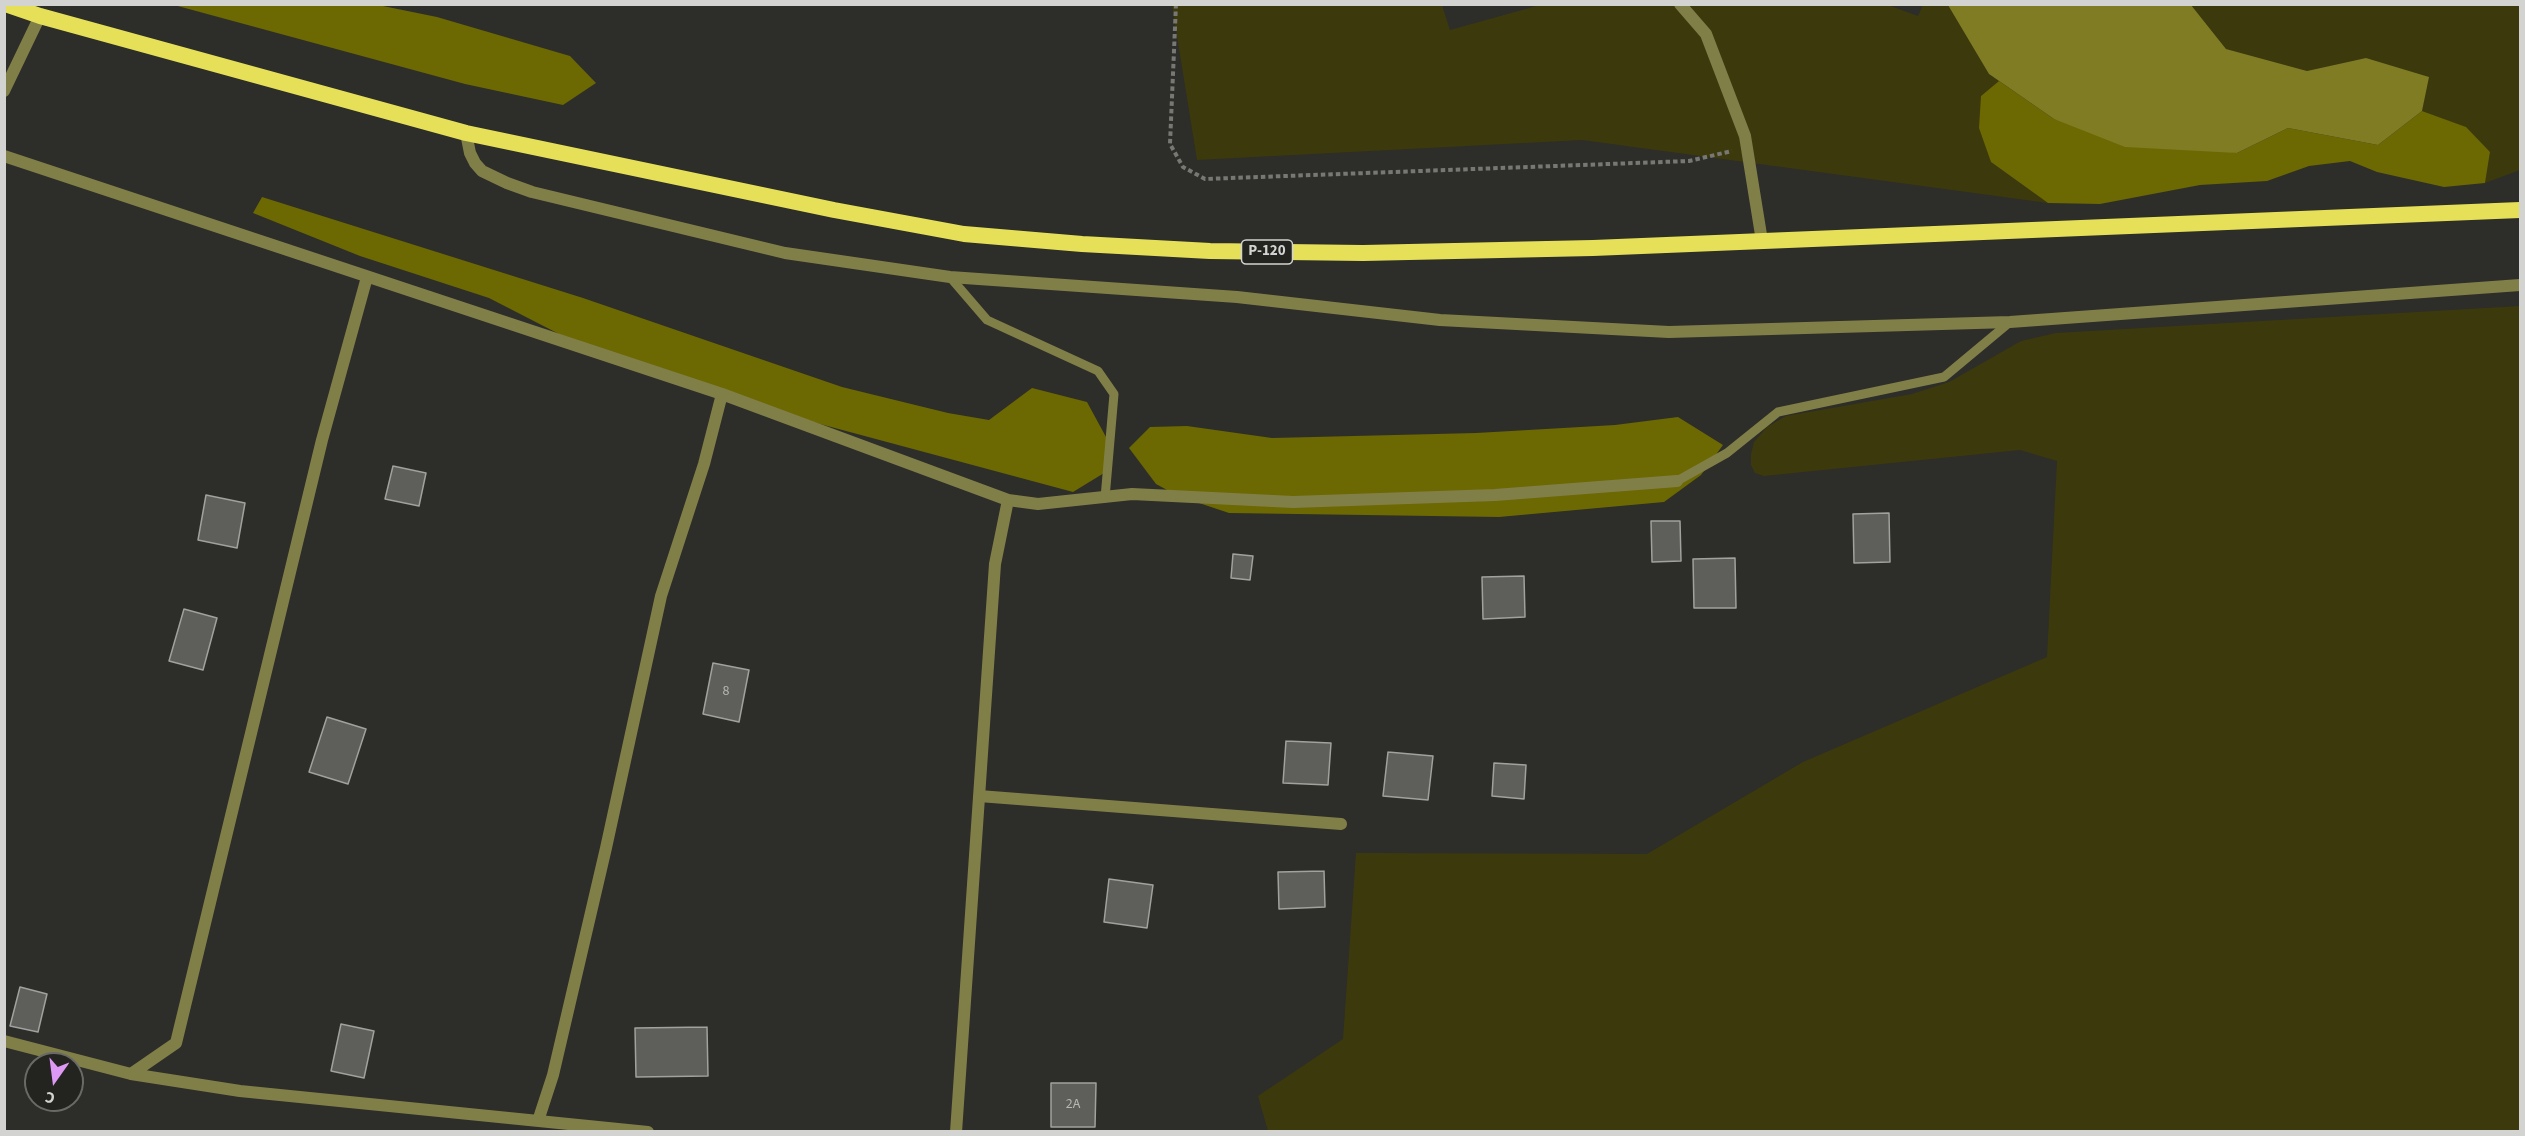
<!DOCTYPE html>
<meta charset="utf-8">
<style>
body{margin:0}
#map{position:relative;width:2525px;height:1136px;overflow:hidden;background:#2d2d29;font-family:"Source Sans 3",sans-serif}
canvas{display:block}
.frame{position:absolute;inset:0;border:6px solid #d3d3d1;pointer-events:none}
.north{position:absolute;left:24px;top:1052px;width:60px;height:60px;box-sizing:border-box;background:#232320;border:2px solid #696967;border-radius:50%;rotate:194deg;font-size:16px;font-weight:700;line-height:24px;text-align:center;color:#d3d3d1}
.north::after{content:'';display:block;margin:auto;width:21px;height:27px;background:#dd99f4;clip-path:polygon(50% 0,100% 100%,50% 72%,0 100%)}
</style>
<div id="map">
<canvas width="2525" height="1136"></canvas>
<div class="frame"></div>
<div class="north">С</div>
</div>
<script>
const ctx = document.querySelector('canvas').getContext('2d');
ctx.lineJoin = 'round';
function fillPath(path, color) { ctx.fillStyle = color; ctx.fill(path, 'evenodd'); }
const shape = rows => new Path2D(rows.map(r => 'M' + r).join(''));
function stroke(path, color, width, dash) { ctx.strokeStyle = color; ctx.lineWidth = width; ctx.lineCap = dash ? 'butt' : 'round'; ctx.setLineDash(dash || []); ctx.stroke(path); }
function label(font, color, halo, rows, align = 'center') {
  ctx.font = font + ' "Source Sans 3",sans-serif'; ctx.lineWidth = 5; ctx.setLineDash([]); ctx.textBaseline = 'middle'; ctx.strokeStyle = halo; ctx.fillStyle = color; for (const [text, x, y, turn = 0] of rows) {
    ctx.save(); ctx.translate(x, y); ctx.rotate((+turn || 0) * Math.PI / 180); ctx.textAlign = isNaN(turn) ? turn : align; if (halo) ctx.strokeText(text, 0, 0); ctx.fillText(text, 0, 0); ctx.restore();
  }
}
fillPath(shape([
 [1885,4,1918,16,1923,5,1948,5,1954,11,1989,74,1999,81,1981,96,1991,162,2048,203,1582,140,1197,160,1172,5,1442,5,1450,30,1540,5],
 [2191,5,2520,5,2520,170,2485,183,2490,152,2465,127,2422,111,2428,77,2366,58,2307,71,2226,49],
 [2520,306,2520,1131,1268,1131,1258,1096,1343,1039,1356,853,1647,854,1803,762,2047,657,2057,461,2020,450,1764,476,1755,473,1751,465,1751,454,1754,442,1767,427,1786,416,1912,394,1949,382,2021,341,2056,333]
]), '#3c3a0c');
fillPath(shape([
 [174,5,378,5,437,17,570,56,596,83,563,105,465,84],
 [1999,81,2054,119,2237,153,2288,128,2378,145,2422,111,2466,127,2490,152,2485,183,2444,187,2377,172,2350,161,2309,166,2267,181,2200,185,2100,204,2048,203,1991,162,1979,128,1981,96],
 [262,197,583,298,842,387,948,413,989,420,1032,388,1087,402,1106,437,1109,470,1073,492,820,424,596,353,489,298,360,256,253,213],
 [1678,417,1723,445,1701,475,1664,502,1499,517,1229,513,1178,496,1156,484,1129,448,1150,427,1187,426,1272,438,1476,433,1615,425]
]), '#6c6802');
fillPath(shape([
 [1948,5,2191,5,2226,49,2307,71,2366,58,2429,77,2422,111,2378,145,2288,128,2237,153,2125,147,2054,119,1989,74]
]), '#807c23');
const building = shape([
 [393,466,426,473,419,506,385,499,393,466],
 [206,495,245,503,237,548,198,540,206,495],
 [1889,513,1890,562,1854,563,1853,514,1889,513],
 [1651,521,1680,521,1681,561,1652,562,1651,521],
 [1233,554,1253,556,1250,580,1231,578,1233,554],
 [1735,558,1736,608,1694,608,1693,559,1735,558],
 [1524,576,1525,617,1483,619,1482,577,1524,576],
 [184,609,217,618,203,670,169,661,184,609],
 [713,663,749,670,739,722,703,714,713,663],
 [327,717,366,729,348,784,309,772,327,717],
 [1286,741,1331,743,1328,785,1283,783,1286,741],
 [1388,752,1433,756,1428,800,1383,796,1388,752],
 [1494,763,1526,765,1524,799,1492,796,1494,763],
 [1324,871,1325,907,1279,909,1278,872,1324,871],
 [1109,879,1153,885,1147,928,1104,922,1109,879],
 [20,987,47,994,38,1032,10,1026,20,987],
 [341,1024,374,1031,364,1078,331,1071,341,1024],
 [707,1027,708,1076,636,1077,635,1028,707,1027],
 [1051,1083,1096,1083,1095,1127,1051,1127,1051,1083]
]);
fillPath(building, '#5e5e5a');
stroke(building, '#a1a29d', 1.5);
stroke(shape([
 [1176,4,1170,144,1183,167,1205,179,1689,161,1732,151]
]), '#777774', 4, [4.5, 3]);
stroke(shape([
 [950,277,987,320,1098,371,1114,394,1105,498],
 [1677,481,1727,453,1778,412,1944,377,2010,322]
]), '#807f48', 9);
stroke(shape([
 [1680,4,1706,34,1745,136,1762,241],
 [4,91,40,16],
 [466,133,470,153,475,163,482,171,507,183,532,192,785,253,950,277,1237,297,1440,320,1669,332,2010,322,2520,285],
 [4,156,722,394,1008,500],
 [979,796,1341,824],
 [4,1041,131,1074,240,1091,648,1132],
 [131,1074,176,1043,322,440,367,277],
 [538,1121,553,1075,606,848,661,596,704,464,722,394],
 [956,1132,995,564,1008,500,1038,504,1132,494,1293,502,1495,495,1677,481]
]), '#807f48', 12);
stroke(shape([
 [5,4,40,16,466,133,834,210,964,234,1082,244,1210,251,1363,253,1593,248,2520,210]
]), '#e6e058', 16);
label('14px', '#b6b6b3', null, [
 ["8",726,692],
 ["2А",1073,1105]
]);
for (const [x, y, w] of [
 [1267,252,51]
]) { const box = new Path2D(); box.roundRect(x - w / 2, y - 12, w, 24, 4.5); ctx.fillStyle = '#232320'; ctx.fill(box); stroke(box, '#d3d3d1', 1.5); }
label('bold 15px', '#d3d3d1', null, [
 ["Р-120",1267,252]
]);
</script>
